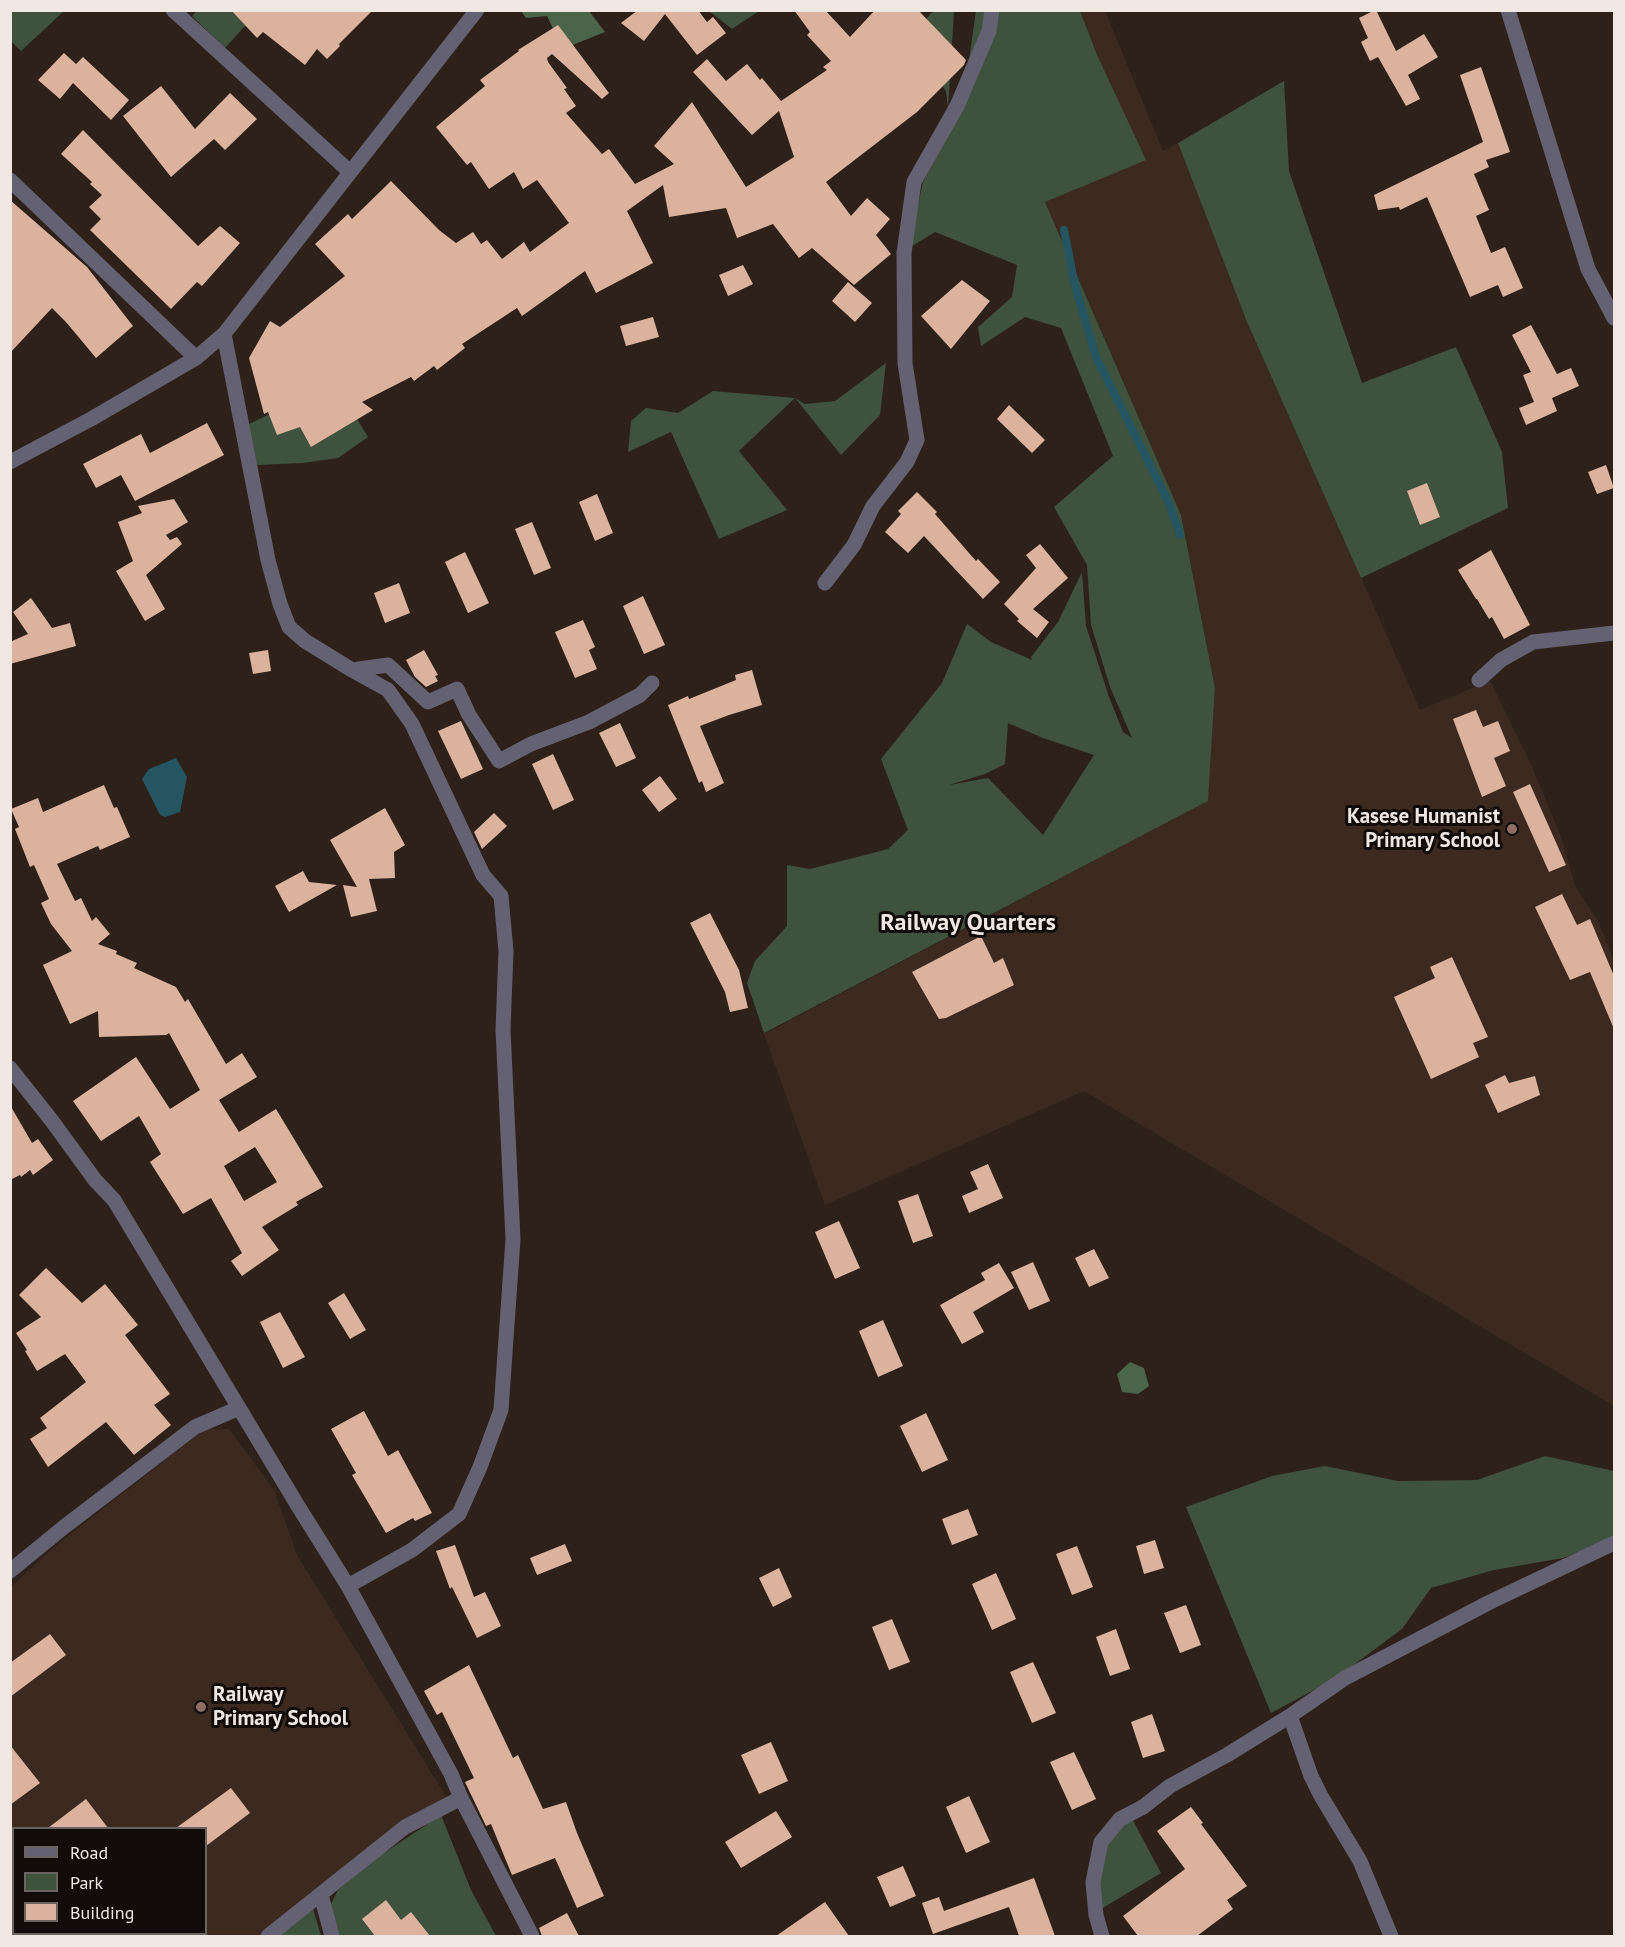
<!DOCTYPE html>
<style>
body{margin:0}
#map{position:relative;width:1625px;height:1947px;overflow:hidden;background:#2d211a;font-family:"PT Sans",sans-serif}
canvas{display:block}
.frame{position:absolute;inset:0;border:12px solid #f0e7e3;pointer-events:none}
.legend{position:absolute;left:12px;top:1827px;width:195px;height:108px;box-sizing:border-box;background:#110c09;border:2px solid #6a6460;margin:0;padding:8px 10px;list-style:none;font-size:18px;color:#f0e7e3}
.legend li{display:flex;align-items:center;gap:12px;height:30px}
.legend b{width:30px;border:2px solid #6a6460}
</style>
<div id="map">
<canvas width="1625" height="1947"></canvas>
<div class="frame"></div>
<ul class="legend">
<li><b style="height:8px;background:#646272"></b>Road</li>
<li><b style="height:16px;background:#3e523e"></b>Park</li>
<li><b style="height:16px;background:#dbb29d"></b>Building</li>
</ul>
</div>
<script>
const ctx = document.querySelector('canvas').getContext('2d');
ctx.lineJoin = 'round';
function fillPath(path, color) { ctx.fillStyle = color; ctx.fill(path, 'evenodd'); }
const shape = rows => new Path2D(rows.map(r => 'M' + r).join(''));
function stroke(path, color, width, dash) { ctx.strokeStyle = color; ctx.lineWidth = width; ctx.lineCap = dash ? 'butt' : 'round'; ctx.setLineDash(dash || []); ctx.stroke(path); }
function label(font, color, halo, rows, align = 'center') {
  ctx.font = font + ' "PT Sans",sans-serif'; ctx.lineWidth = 6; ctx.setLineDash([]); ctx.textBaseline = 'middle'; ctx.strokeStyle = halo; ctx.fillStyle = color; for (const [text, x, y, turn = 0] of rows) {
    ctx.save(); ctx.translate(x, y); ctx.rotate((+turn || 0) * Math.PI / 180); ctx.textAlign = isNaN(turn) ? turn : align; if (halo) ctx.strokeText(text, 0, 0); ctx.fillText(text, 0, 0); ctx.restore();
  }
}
fillPath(shape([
 [1080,11,1105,11,1163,151,1178,143,1247,322,1420,710,1490,681,1530,762,1563,842,1575,886,1598,921,1614,960,1614,1406,1084,1091,825,1205,764,1034,1208,801,1215,688,1181,515,1045,202,1098,57],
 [205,1429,229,1429,274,1490,297,1555,447,1798,272,1936,11,1936,11,1587,53,1548],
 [14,1828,206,1828,206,1934,14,1934]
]), '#3c2a20');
fillPath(shape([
 [10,11,11,10,64,11,21,51,11,41],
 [197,11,263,11,244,27,225,48,192,16],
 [709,11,759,11,732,29],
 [936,11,954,11,948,109,946,91,924,59,908,43,931,13],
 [976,11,1080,11,1098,57,1146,160,1045,202,1181,515,1215,688,1208,801,764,1033,747,983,755,961,787,926,787,865,810,869,888,849,908,830,881,759,942,683,967,624,991,642,1032,660,1031,657,1058,622,1082,572,1086,626,1109,697,1123,732,1132,738,1110,687,1091,625,1087,565,1054,507,1113,456,1061,328,1025,317,981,346,978,327,1012,297,1017,265,935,232,909,248,923,182,962,109],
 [1008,723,1043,738,1094,755,1043,835,988,778,949,785,985,774,1005,764],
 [1284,81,1289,171,1362,383,1456,347,1502,452,1508,508,1361,578,1247,322,1178,143],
 [886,363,880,415,841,455,795,398,739,451,787,510,719,539,671,432,628,452,631,421,646,408,678,413,713,391,795,398,805,404,835,401],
 [335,383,368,437,338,458,303,463,257,465,247,425],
 [1545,1456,1614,1471,1614,1538,1563,1558,1494,1570,1431,1588,1402,1629,1336,1678,1271,1713,1186,1507,1272,1476,1325,1466,1398,1481,1477,1480],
 [441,1815,471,1890,496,1936,338,1936,332,1918,331,1904,338,1890,372,1861],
 [1131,1817,1161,1873,1101,1909,1098,1877,1106,1843],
 [312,1905,321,1936,272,1936]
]), '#3e523e');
fillPath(shape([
 [521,11,589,11,605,32,570,46,559,41,547,16,526,18],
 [1130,1362,1144,1368,1149,1386,1138,1394,1122,1392,1117,1374]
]), '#4a6549');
fillPath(shape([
 [176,758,187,777,180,812,165,817,160,815,142,779,149,769]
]), '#255561');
stroke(shape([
 [1064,230,1075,286,1096,357,1168,501,1180,535]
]), '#255561', 8);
fillPath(shape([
 [231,10,373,10,339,44,340,46,327,59,317,49,305,65,263,32,257,38],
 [638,10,698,10,707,22,713,17,726,33,697,55,665,14,644,41,621,23],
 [794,10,825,10,850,37,875,10,918,10,966,60,964,65,917,112,826,182,851,216,867,198,890,219,876,235,891,254,854,285,812,248,799,258,773,224,737,238,726,208,669,217,663,185,627,211,653,263,596,293,585,271,522,316,517,308,462,344,465,348,437,370,434,366,414,381,411,377,362,402,373,410,311,447,300,427,277,435,268,412,264,414,249,358,270,321,280,327,345,276,315,244,348,214,352,219,391,181,439,230,456,243,473,232,481,244,487,240,502,259,524,242,530,252,569,223,537,180,523,189,514,172,489,189,471,162,467,165,436,127,485,86,480,80,519,51,518,50,558,25,609,93,602,99,552,54,547,58,548,62,567,88,564,89,576,106,566,113,602,154,609,149,635,184,674,164,654,146,692,102,746,187,794,157,779,111,752,135,693,72,707,59,726,81,747,64,760,80,762,78,781,101,827,70,823,67,831,61,807,35,810,32],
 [1375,10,1376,10,1396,51,1424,34,1438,57,1408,75,1420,99,1406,106,1378,57,1370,61,1361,42,1368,38,1359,18],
 [64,53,76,64,83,57,129,100,111,120,73,83,60,99,38,80],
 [1481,67,1510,152,1486,160,1489,167,1474,174,1489,210,1476,216,1491,253,1505,247,1523,288,1503,297,1498,285,1470,297,1427,197,1400,210,1399,207,1378,210,1374,195,1483,142,1460,75],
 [161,86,195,129,230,93,257,119,225,150,214,139,171,177,123,116],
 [83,130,198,246,220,226,240,243,202,286,197,282,171,309,90,230,101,219,89,207,102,195,90,184,92,182,61,154],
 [10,200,87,267,133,326,96,358,66,322,52,308,10,353],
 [743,265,753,284,728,296,719,275],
 [962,280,990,301,951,349,921,316],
 [848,282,872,303,855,322,832,301],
 [653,317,659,337,626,346,620,326],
 [1531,325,1557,374,1571,368,1579,386,1552,398,1557,411,1526,425,1519,408,1534,402,1523,375,1531,372,1512,335],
 [1009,405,1045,440,1032,453,997,419],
 [207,423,224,455,135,501,121,475,96,488,83,464,141,434,150,453],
 [1606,465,1614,488,1597,494,1588,472],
 [1427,483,1440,517,1420,525,1407,491],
 [917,492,937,512,935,514,976,561,978,559,1000,582,983,599,924,536,908,553,885,532,901,514,898,511],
 [597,494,613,533,595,541,579,502],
 [174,499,188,522,166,535,170,540,177,537,182,544,146,575,165,609,145,621,116,571,133,561,118,522,142,513,138,506],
 [532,522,551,568,534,575,515,529],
 [1040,544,1068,578,1033,609,1049,622,1037,638,1017,621,1019,619,1004,604,1036,568,1026,555],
 [1491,550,1530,625,1504,639,1492,617,1489,619,1477,599,1476,599,1458,570],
 [465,552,489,603,468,613,445,562],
 [399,583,410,613,385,623,374,593],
 [643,596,665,645,644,654,623,606],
 [31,598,52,628,70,623,76,646,10,664,10,642,28,634,13,612],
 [583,620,595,647,589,650,597,669,575,678,555,632],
 [268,650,271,671,253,674,249,653],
 [424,650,438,675,435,676,438,681,426,687,415,677,406,660],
 [752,670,762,705,729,715,700,726,724,783,706,792,702,781,699,783,668,705,688,696,689,699,736,680,735,675],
 [1476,710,1483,727,1498,721,1510,751,1494,758,1506,786,1482,797,1453,719],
 [461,721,483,769,461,779,438,731],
 [620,723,636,758,616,767,599,733],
 [553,754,574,800,553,810,532,764],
 [660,776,677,799,659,812,642,790],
 [1530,784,1566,865,1549,872,1513,792],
 [104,785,114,808,117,807,130,837,100,850,98,846,57,864,75,901,81,898,92,921,96,917,110,934,98,944,117,951,116,954,137,963,134,968,176,987,185,1002,188,999,226,1064,242,1053,257,1077,219,1100,239,1132,276,1109,323,1187,296,1202,298,1205,262,1227,279,1250,242,1276,231,1261,242,1253,211,1198,183,1214,150,1162,161,1154,139,1116,101,1141,73,1101,136,1057,170,1109,200,1090,169,1033,166,1035,99,1037,98,1011,70,1024,43,965,72,951,51,924,41,903,49,899,34,865,30,867,15,829,19,827,11,809,38,798,43,812],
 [255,1147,277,1182,244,1201,224,1166],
 [385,808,405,845,394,852,395,878,369,879,377,911,351,917,343,885,357,887,330,840],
 [494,813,507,826,482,849,474,832],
 [303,871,309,882,337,885,289,912,275,886],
 [1562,894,1577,925,1590,919,1614,976,1614,1029,1590,972,1570,980,1535,907],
 [710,913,739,970,748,1008,730,1012,725,992,690,923],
 [981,936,994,963,1003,958,1014,985,946,1018,939,1019,912,972],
 [1452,957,1488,1037,1473,1043,1479,1057,1431,1079,1394,997,1435,978,1430,967],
 [1505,1075,1509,1083,1535,1076,1540,1095,1498,1113,1485,1085],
 [10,1105,32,1143,38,1139,53,1160,33,1175,30,1170,21,1177,20,1175,10,1180],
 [988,1164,1003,1198,969,1213,962,1196,978,1189,970,1172],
 [918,1194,933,1236,913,1243,898,1201],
 [839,1221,860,1268,835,1279,815,1232],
 [1094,1249,1109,1278,1089,1287,1075,1258],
 [1033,1262,1050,1301,1029,1310,1011,1272],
 [999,1263,1014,1288,973,1312,984,1332,962,1344,940,1305,985,1280,981,1273],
 [46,1268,82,1303,105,1284,138,1325,125,1335,170,1394,154,1405,171,1425,134,1455,106,1422,48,1467,30,1439,47,1428,40,1418,86,1382,65,1354,37,1371,25,1351,27,1350,16,1333,41,1317,19,1295],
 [344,1293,366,1330,350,1339,328,1303],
 [280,1312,305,1357,283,1368,260,1322],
 [883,1320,903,1366,878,1377,859,1331],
 [364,1411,388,1456,398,1450,432,1513,415,1521,413,1518,386,1533,352,1475,356,1473,331,1429],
 [926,1413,948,1460,922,1472,900,1426],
 [968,1509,978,1535,952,1545,942,1519],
 [1155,1540,1164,1568,1144,1574,1136,1546],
 [565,1544,572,1561,537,1575,530,1558],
 [455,1545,474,1597,485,1592,501,1626,477,1638,452,1587,450,1589,436,1551],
 [1077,1546,1093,1587,1072,1595,1056,1554],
 [779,1568,792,1597,773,1607,759,1578],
 [996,1573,1016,1619,992,1630,972,1584],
 [1186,1605,1201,1645,1180,1653,1164,1613],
 [892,1619,910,1662,889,1670,872,1627],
 [1116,1629,1130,1669,1110,1676,1096,1637],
 [50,1634,66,1655,10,1697,10,1663],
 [1033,1662,1056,1713,1032,1723,1010,1672],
 [469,1665,513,1758,518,1755,543,1809,566,1802,577,1833,604,1896,577,1908,555,1858,512,1875,491,1824,486,1826,465,1782,474,1778,442,1712,437,1715,424,1691],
 [1152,1714,1165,1751,1143,1758,1131,1722],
 [771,1742,788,1781,759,1794,741,1755],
 [10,1745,40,1783,10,1805],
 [1074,1752,1096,1799,1072,1810,1050,1762],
 [231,1788,250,1813,206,1846,206,1828,176,1828],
 [969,1796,990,1842,966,1853,946,1807],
 [86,1799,108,1828,48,1828],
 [1191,1807,1203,1823,1201,1824,1247,1886,1227,1900,1233,1909,1197,1936,1138,1936,1123,1916,1185,1869,1157,1831],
 [776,1811,792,1837,741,1868,725,1842],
 [903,1866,916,1896,890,1907,877,1877],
 [1034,1878,1055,1936,1019,1936,1009,1907,933,1934,922,1903,939,1897,944,1911],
 [386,1900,401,1920,411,1912,430,1936,375,1936,362,1919],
 [825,1902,849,1936,776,1936],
 [567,1913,579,1936,542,1936,539,1928]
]), '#dbb29d');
stroke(shape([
 [173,10,350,172],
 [1508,10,1588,269,1614,318],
 [10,180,196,358],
 [224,334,268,560,280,604,289,627,305,641,352,670,388,665,428,702,457,689,469,715,499,761,531,744,589,722,640,695,652,683],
 [10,462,91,419,196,358,224,334,477,10],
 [825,583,854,545,873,506,907,462,917,440,905,363,904,253,914,182,957,106,989,31,992,10],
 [1479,680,1501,660,1533,642,1614,633],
 [10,1068,52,1121,95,1180,114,1200,298,1506,348,1586,451,1774,461,1798,532,1936],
 [10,1571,64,1527,195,1427,239,1408],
 [348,1586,412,1550,459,1514,480,1467,501,1410,513,1239,503,1030,506,951,501,896,483,875,412,724,388,690,352,670],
 [1290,1716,1311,1776,1321,1796,1360,1861,1391,1936],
 [321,1895,332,1936],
 [268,1936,405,1827,461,1798],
 [1102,1936,1096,1915,1093,1882,1101,1842,1120,1819,1143,1807,1170,1786,1227,1755,1290,1716,1345,1678,1490,1602,1614,1543]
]), '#646272', 15);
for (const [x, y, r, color] of [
 [1512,829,6,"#8d6e63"],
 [201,1707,6,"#8d6e63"]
]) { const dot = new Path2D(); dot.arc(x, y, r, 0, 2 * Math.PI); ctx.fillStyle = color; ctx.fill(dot); stroke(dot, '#110c09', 2); }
label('bold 21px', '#f0e7e3', '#110c09', [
 ["Kasese Humanist",1500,817],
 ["Primary School",1500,841],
 ["Railway",213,1695,"left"],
 ["Primary School",213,1719,"left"]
], 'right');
label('bold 24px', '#f0e7e3', '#110c09', [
 ["Railway Quarters",968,923]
]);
</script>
